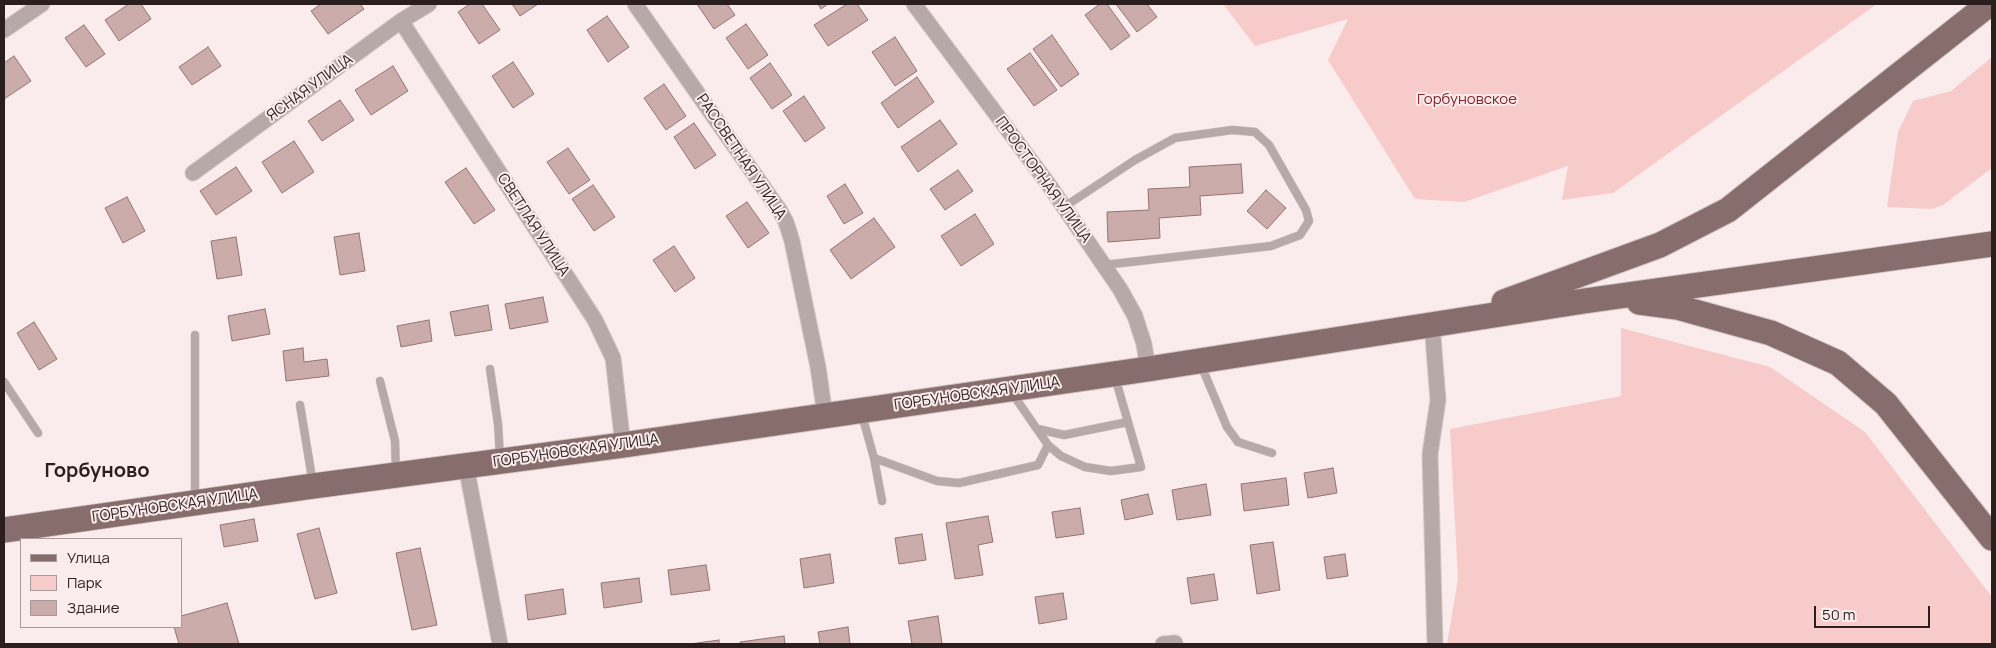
<!DOCTYPE html>
<meta charset="utf-8">
<style>
body{margin:0}
#map{position:relative;width:1996px;height:648px;overflow:hidden;background:#faecec;font-family:Manrope,sans-serif}
canvas{display:block}
.frame{position:absolute;inset:0;border:5px solid #2a1e1e;pointer-events:none}
.legend{position:absolute;left:20px;top:538px;width:162px;height:90px;box-sizing:border-box;background:#faecec;border:1px solid #a79a9a;margin:0;padding:6px 9px;list-style:none;font-size:15px;color:#2a1e1e}
.legend li{display:flex;align-items:center;gap:10px;height:25px}
.legend b{width:25px;border:1px solid #a79a9a}
.scale{position:absolute;left:1814px;top:606px;width:116px;height:22px;box-sizing:border-box;border:2px solid #2a1e1e;border-top:0;padding-left:6px;font-size:15px;line-height:18px;white-space:nowrap;color:#2a1e1e;-webkit-text-stroke:4px #faecec;paint-order:stroke}
</style>
<div id="map">
<canvas width="1996" height="648"></canvas>
<div class="frame"></div>
<ul class="legend">
<li><b style="height:6px;background:#876e6d"></b>Улица</li>
<li><b style="height:14px;background:#f7cbc9"></b>Парк</li>
<li><b style="height:14px;background:#ccacaa"></b>Здание</li>
</ul>
<div class="scale">50 m</div>
</div>
<script>
const ctx = document.querySelector('canvas').getContext('2d');
ctx.lineJoin = 'round';
function fillPath(path, color) { ctx.fillStyle = color; ctx.fill(path, 'evenodd'); }
const shape = rows => new Path2D(rows.map(r => 'M' + r).join(''));
function stroke(path, color, width, dash) { ctx.strokeStyle = color; ctx.lineWidth = width; ctx.lineCap = dash ? 'butt' : 'round'; ctx.setLineDash(dash || []); ctx.stroke(path); }
function label(font, color, halo, rows, align = 'center') {
  ctx.font = font + ' Manrope,sans-serif'; ctx.lineWidth = 4; ctx.setLineDash([]); ctx.textBaseline = 'middle'; ctx.strokeStyle = halo; ctx.fillStyle = color; for (const [text, x, y, turn = 0] of rows) {
    ctx.save(); ctx.translate(x, y); ctx.rotate((+turn || 0) * Math.PI / 180); ctx.textAlign = isNaN(turn) ? turn : align; if (halo) ctx.strokeText(text, 0, 0); ctx.fillText(text, 0, 0); ctx.restore();
  }
}
fillPath(shape([
 [1223,4,1877,4,1613,193,1562,200,1568,166,1464,202,1415,199,1328,60,1348,19,1255,46],
 [1992,57,1992,168,1943,205,1932,209,1887,207,1898,132,1913,101,1951,91],
 [1621,328,1770,367,1865,432,1992,597,1992,644,1447,644,1458,579,1450,429,1621,396]
]), '#f7cbc9');
const building = shape([
 [129,4,141,4,151,19,119,41,105,20,129,4],
 [321,4,360,4,364,9,328,34,311,11,321,4],
 [470,4,482,4,500,30,479,44,458,12,470,4],
 [512,4,538,4,520,16,512,4],
 [697,4,727,4,735,15,714,29,697,4],
 [818,4,828,4,821,9,818,4],
 [847,4,857,4,868,20,828,46,814,25,847,4],
 [1100,4,1107,4,1130,36,1111,50,1085,15,1100,4],
 [1116,4,1147,4,1157,17,1137,32,1116,4],
 [607,16,629,47,608,62,587,30,607,16],
 [746,24,768,55,748,69,726,38,746,24],
 [84,25,105,54,86,67,65,38,84,25],
 [1052,35,1079,74,1061,87,1033,49,1052,35],
 [895,37,917,71,895,86,872,52,895,37],
 [208,47,221,66,192,85,179,67,208,47],
 [1030,53,1057,90,1034,106,1007,69,1030,53],
 [14,56,31,81,4,99,4,63,14,56],
 [513,62,534,94,513,108,492,76,513,62],
 [770,63,792,95,772,109,750,78,770,63],
 [393,66,408,91,371,115,355,90,393,66],
 [917,77,934,102,898,128,881,103,917,77],
 [664,84,686,116,666,130,644,98,664,84],
 [804,96,825,128,805,142,783,111,804,96],
 [340,100,354,120,322,141,308,121,340,100],
 [940,120,957,144,918,172,901,147,940,120],
 [694,123,716,155,695,169,674,137,694,123],
 [294,141,314,172,282,193,262,162,294,141],
 [568,148,590,180,569,194,547,162,568,148],
 [1241,164,1243,193,1200,196,1201,215,1159,218,1160,238,1108,242,1107,212,1149,210,1148,189,1190,187,1189,167,1241,164],
 [236,167,252,191,216,215,200,191,236,167],
 [466,168,495,210,474,224,445,182,466,168],
 [958,170,973,191,945,210,930,189,958,170],
 [845,184,863,213,844,224,827,196,845,184],
 [593,185,615,217,594,231,572,199,593,185],
 [1266,190,1286,208,1267,229,1247,211,1266,190],
 [127,197,145,231,123,243,105,208,127,197],
 [747,202,769,233,748,248,726,216,747,202],
 [975,214,994,244,961,266,941,236,975,214],
 [874,218,895,247,851,279,830,250,874,218],
 [359,233,365,271,340,275,334,237,359,233],
 [236,237,242,275,217,279,211,241,236,237],
 [674,246,695,278,675,292,653,260,674,246],
 [543,297,548,322,510,329,505,304,543,297],
 [488,305,492,330,455,336,450,312,488,305],
 [265,309,270,334,232,341,228,316,265,309],
 [429,320,432,341,401,347,397,326,429,320],
 [34,322,57,359,39,370,17,333,34,322],
 [303,348,304,362,327,359,329,376,286,381,283,351,303,348],
 [1333,468,1337,493,1308,498,1304,473,1333,468],
 [1286,478,1289,505,1244,511,1241,484,1286,478],
 [1206,484,1211,515,1177,520,1172,490,1206,484],
 [1148,494,1153,514,1125,520,1121,500,1148,494],
 [1080,508,1084,534,1056,538,1052,512,1080,508],
 [988,516,993,542,978,545,983,575,955,579,946,523,988,516],
 [254,519,258,541,224,547,220,525,254,519],
 [319,528,337,593,315,599,297,534,319,528],
 [922,534,926,560,899,564,895,538,922,534],
 [1273,542,1280,590,1257,594,1250,545,1273,542],
 [420,548,437,625,412,630,396,553,420,548],
 [830,554,834,583,804,588,800,559,830,554],
 [1345,554,1348,576,1327,579,1324,557,1345,554],
 [706,565,710,590,671,595,668,570,706,565],
 [1214,574,1218,600,1191,604,1187,578,1214,574],
 [639,578,642,602,604,608,601,583,639,578],
 [563,589,566,614,528,620,525,595,563,589],
 [1063,593,1067,619,1039,624,1035,597,1063,593],
 [227,603,239,644,179,644,174,627,181,627,181,616,227,603],
 [938,616,942,644,912,644,908,621,938,616],
 [848,627,850,644,820,644,818,632,848,627],
 [784,636,785,644,740,644,740,642,784,636],
 [719,640,719,644,690,644,719,640]
]);
fillPath(building, '#ccacaa');
stroke(building, '#917472', 1);
const service = shape([
 [1064,207,1135,160,1175,138,1232,130,1255,132,1269,145,1306,210,1309,221,1300,235,1271,246,1104,265],
 [195,335,195,501],
 [1201,365,1227,427,1238,442,1272,453],
 [490,369,498,424,500,457],
 [380,381,395,441,396,473],
 [4,382,38,433],
 [1012,393,1048,445,1061,456,1085,467,1111,471,1141,467,1115,377],
 [300,405,313,484],
 [862,415,874,458,882,501],
 [1038,429,1064,435,1128,422],
 [874,458,937,481,959,483,1038,465,1048,445]
]);
const minor = shape([
 [635,4,780,211,786,222,792,241,818,367,825,415],
 [914,4,1049,185,1120,289,1135,316,1144,344,1148,369],
 [401,21,595,320,613,358,623,445],
 [4,30,42,4],
 [193,173,401,21,429,4],
 [1432,324,1438,400,1430,454,1435,644],
 [466,466,500,644],
 [1163,644,1175,643]
]);
const primary = shape([
 [1504,302,1660,245,1728,210,1989,4],
 [1639,302,1677,307,1771,333,1838,363,1886,404,1992,538],
 [4,530,313,486,623,445,1148,369,1584,301,1992,244]
]);
stroke(service, '#d5c7c7', 9);
stroke(minor, '#d5c7c7', 17);
stroke(primary, '#d5c7c7', 27);
stroke(service, '#b7a9a8', 8);
stroke(minor, '#b7a9a8', 15);
stroke(primary, '#876e6d', 25);
label('15px', '#2a1e1e', '#faecec', [
 ["ЯСНАЯ УЛИЦА",310,88,-36],
 ["РАССВЕТНАЯ УЛИЦА",741,157,56],
 ["ПРОСТОРНАЯ УЛИЦА",1043,180,54],
 ["СВЕТЛАЯ УЛИЦА",533,225,57],
 ["ГОРБУНОВСКАЯ УЛИЦА",977,394,-8],
 ["ГОРБУНОВСКАЯ УЛИЦА",576,451,-8],
 ["ГОРБУНОВСКАЯ УЛИЦА",175,506,-8]
]);
label('15px', '#86212a', '#faecec', [
 ["Горбуновское",1467,100]
]);
label('bold 20px', '#2a1e1e', '#faecec', [
 ["Горбуново",97,471]
]);
</script>
